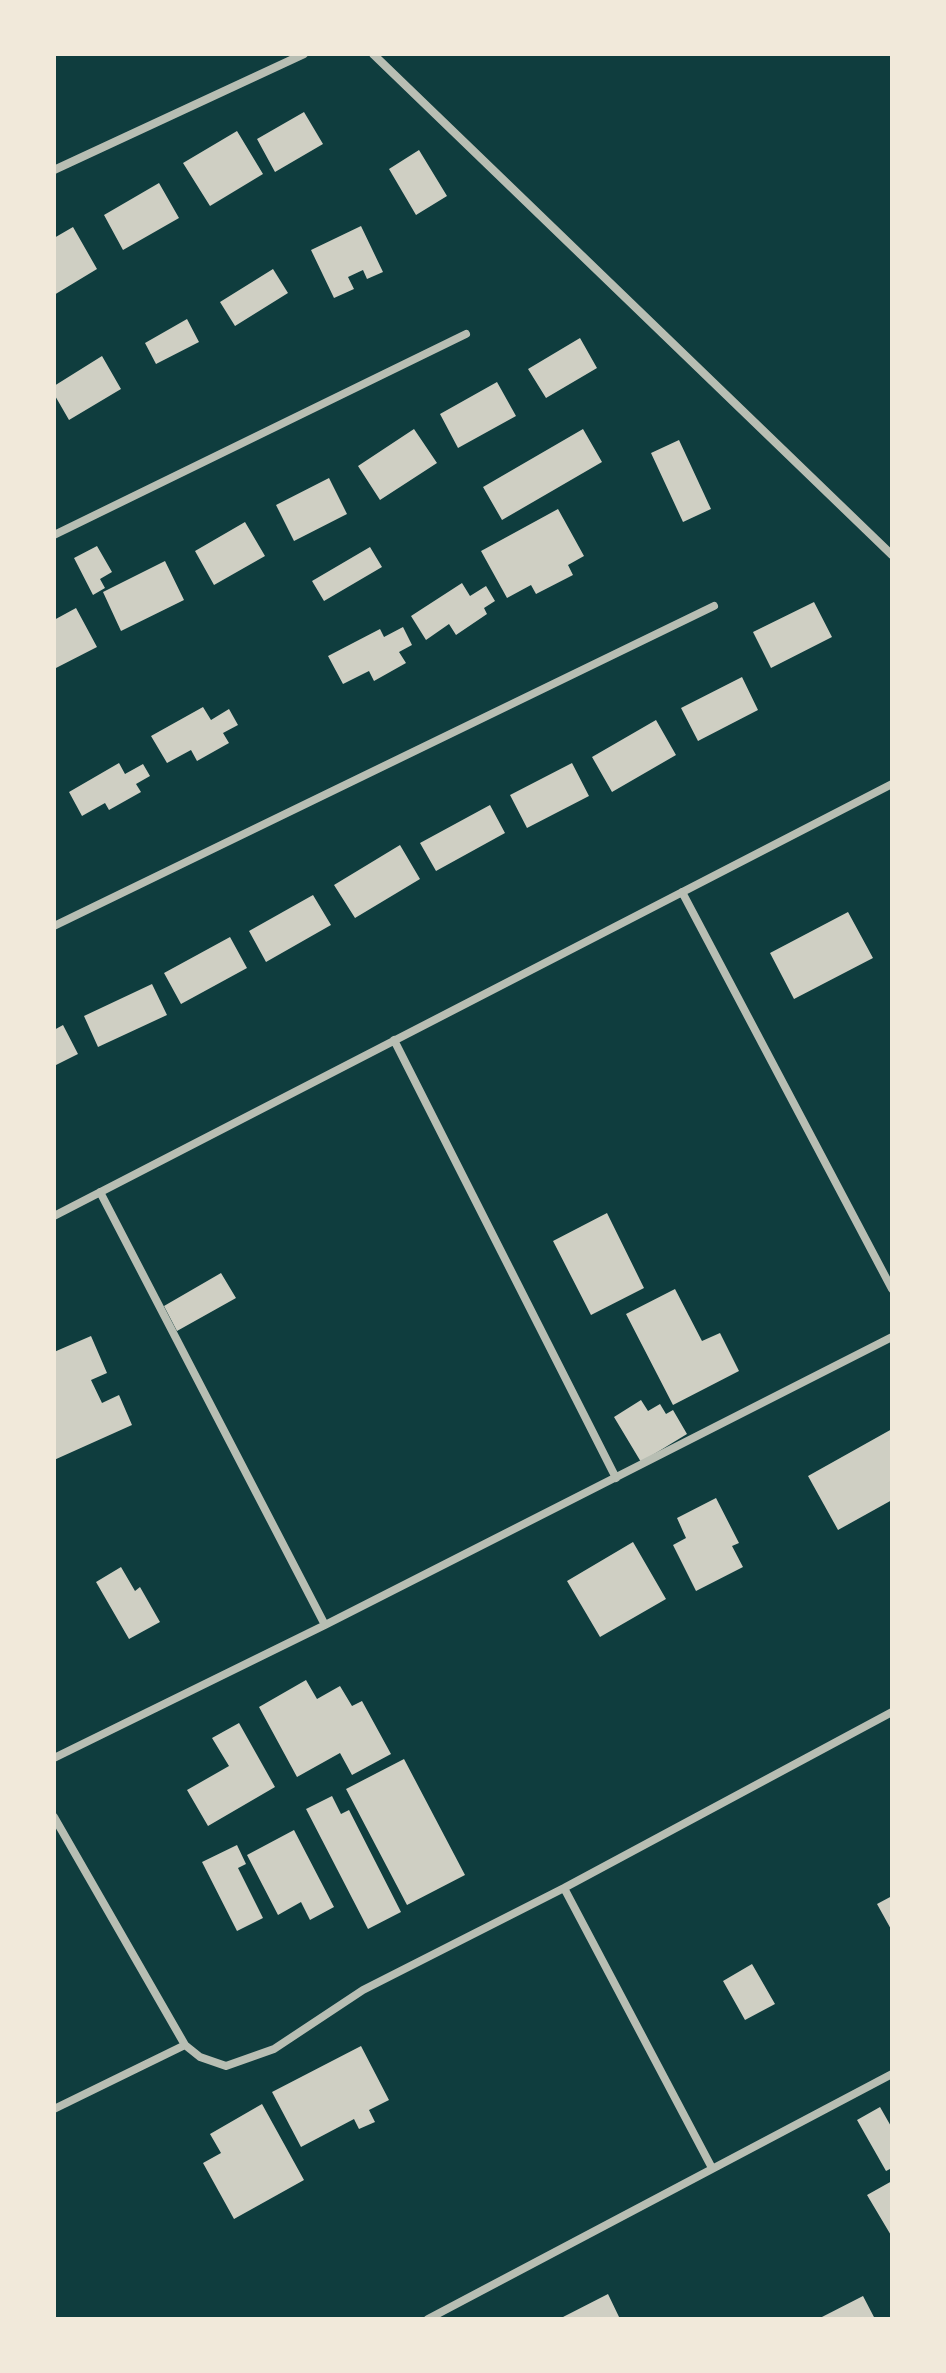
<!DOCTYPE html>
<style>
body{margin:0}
#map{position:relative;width:946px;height:2373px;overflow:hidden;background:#0f3d3e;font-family:Ubuntu,sans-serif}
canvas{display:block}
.frame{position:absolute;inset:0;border:56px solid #f1e9da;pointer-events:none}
</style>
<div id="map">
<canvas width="946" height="2373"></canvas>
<div class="frame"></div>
</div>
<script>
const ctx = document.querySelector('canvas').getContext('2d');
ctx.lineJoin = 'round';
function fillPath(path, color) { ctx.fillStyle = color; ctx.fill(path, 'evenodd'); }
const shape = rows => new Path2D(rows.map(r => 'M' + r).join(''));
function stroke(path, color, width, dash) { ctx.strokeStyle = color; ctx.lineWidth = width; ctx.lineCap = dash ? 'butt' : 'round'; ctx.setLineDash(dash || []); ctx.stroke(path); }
fillPath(shape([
 [304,112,323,144,275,172,257,139],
 [237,131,263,174,210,206,183,163],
 [419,150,447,196,416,215,389,169],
 [159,183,179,218,123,250,104,215],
 [361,226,383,272,367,279,363,270,348,277,354,289,334,298,311,250],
 [73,227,97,269,54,295,54,238],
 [273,269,288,293,235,326,220,302],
 [187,319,199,342,156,364,145,343],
 [580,338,597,368,546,398,528,369],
 [102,356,121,389,69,420,54,394,54,386],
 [497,382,516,416,458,448,440,414],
 [414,429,437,463,380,500,358,466],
 [583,429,602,462,502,520,483,487],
 [679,440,711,509,683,522,651,453],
 [329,478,347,514,294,541,276,505],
 [558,509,584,556,568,565,573,575,536,594,531,585,507,598,481,551],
 [245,522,265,556,214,585,195,551],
 [97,546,112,572,100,579,105,588,93,595,74,558],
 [370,547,382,567,324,601,312,581],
 [165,561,184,600,121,631,103,592],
 [462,583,470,596,486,586,495,601,484,608,487,614,456,635,449,624,426,640,411,616],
 [814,602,832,637,771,668,753,632],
 [76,608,97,647,54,669,54,620],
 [403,627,412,645,399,652,406,663,374,681,369,671,343,684,328,656,380,629,384,637],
 [742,677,758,710,698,741,681,708],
 [203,707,211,720,229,709,238,725,223,733,229,743,197,761,191,750,167,763,151,736],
 [656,720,676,755,612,792,592,757],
 [119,763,125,774,143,764,150,776,136,784,141,792,109,810,105,803,82,816,69,792],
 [572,763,589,796,527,828,510,795],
 [490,805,505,833,436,871,420,843],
 [400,845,420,879,355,918,334,885],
 [313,895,331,925,266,962,249,931],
 [848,912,873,958,794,999,770,953],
 [230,937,247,968,181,1004,164,973],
 [152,984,167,1015,98,1047,84,1016],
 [63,1025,78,1054,54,1066,54,1030],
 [607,1213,644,1288,591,1315,553,1241],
 [221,1273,236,1298,177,1331,164,1306],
 [675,1289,702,1341,720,1333,739,1371,673,1405,626,1314],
 [91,1336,107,1373,91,1380,102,1403,119,1395,132,1425,54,1460,54,1352],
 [641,1400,648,1411,660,1404,666,1414,673,1410,687,1434,641,1462,614,1417],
 [892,1429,892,1500,838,1530,808,1476],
 [716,1498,739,1543,732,1546,743,1567,696,1591,673,1545,686,1538,677,1518],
 [633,1542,666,1599,600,1637,567,1581],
 [121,1567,135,1591,140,1587,160,1622,129,1639,96,1582],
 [306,1680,317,1699,340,1686,352,1706,362,1701,391,1754,352,1775,340,1753,297,1777,259,1707],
 [239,1723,275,1787,208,1826,187,1790,229,1766,212,1738],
 [404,1759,465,1875,407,1905,346,1789],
 [332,1796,341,1814,349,1810,401,1912,368,1929,306,1809],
 [294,1830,334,1907,310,1920,301,1902,278,1915,247,1855],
 [237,1845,246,1864,238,1868,263,1918,237,1931,202,1862],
 [892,1896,892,1931,877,1904],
 [752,1964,775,2004,745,2020,723,1981],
 [361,2046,389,2100,369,2110,375,2122,359,2129,354,2119,301,2147,272,2092],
 [262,2104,304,2180,234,2219,203,2163,221,2153,210,2134],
 [880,2107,892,2128,892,2168,886,2171,857,2120],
 [892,2181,892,2237,867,2195],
 [608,2294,620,2319,564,2319,563,2317],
 [863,2296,875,2319,818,2319]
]), '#cfcfc3');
stroke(shape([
 [373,54,892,555],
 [54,170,304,54],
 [54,535,466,334],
 [682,892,892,1289],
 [54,926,714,606],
 [394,1040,616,1478],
 [100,1192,325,1625],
 [54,1216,892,784],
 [54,1758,325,1625,892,1337],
 [54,1817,185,2045],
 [564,1888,712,2168],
 [54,2109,185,2045,200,2057,226,2066,274,2049,363,1990,564,1888,892,1712],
 [428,2319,892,2074]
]), '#b8beb3', 8);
</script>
